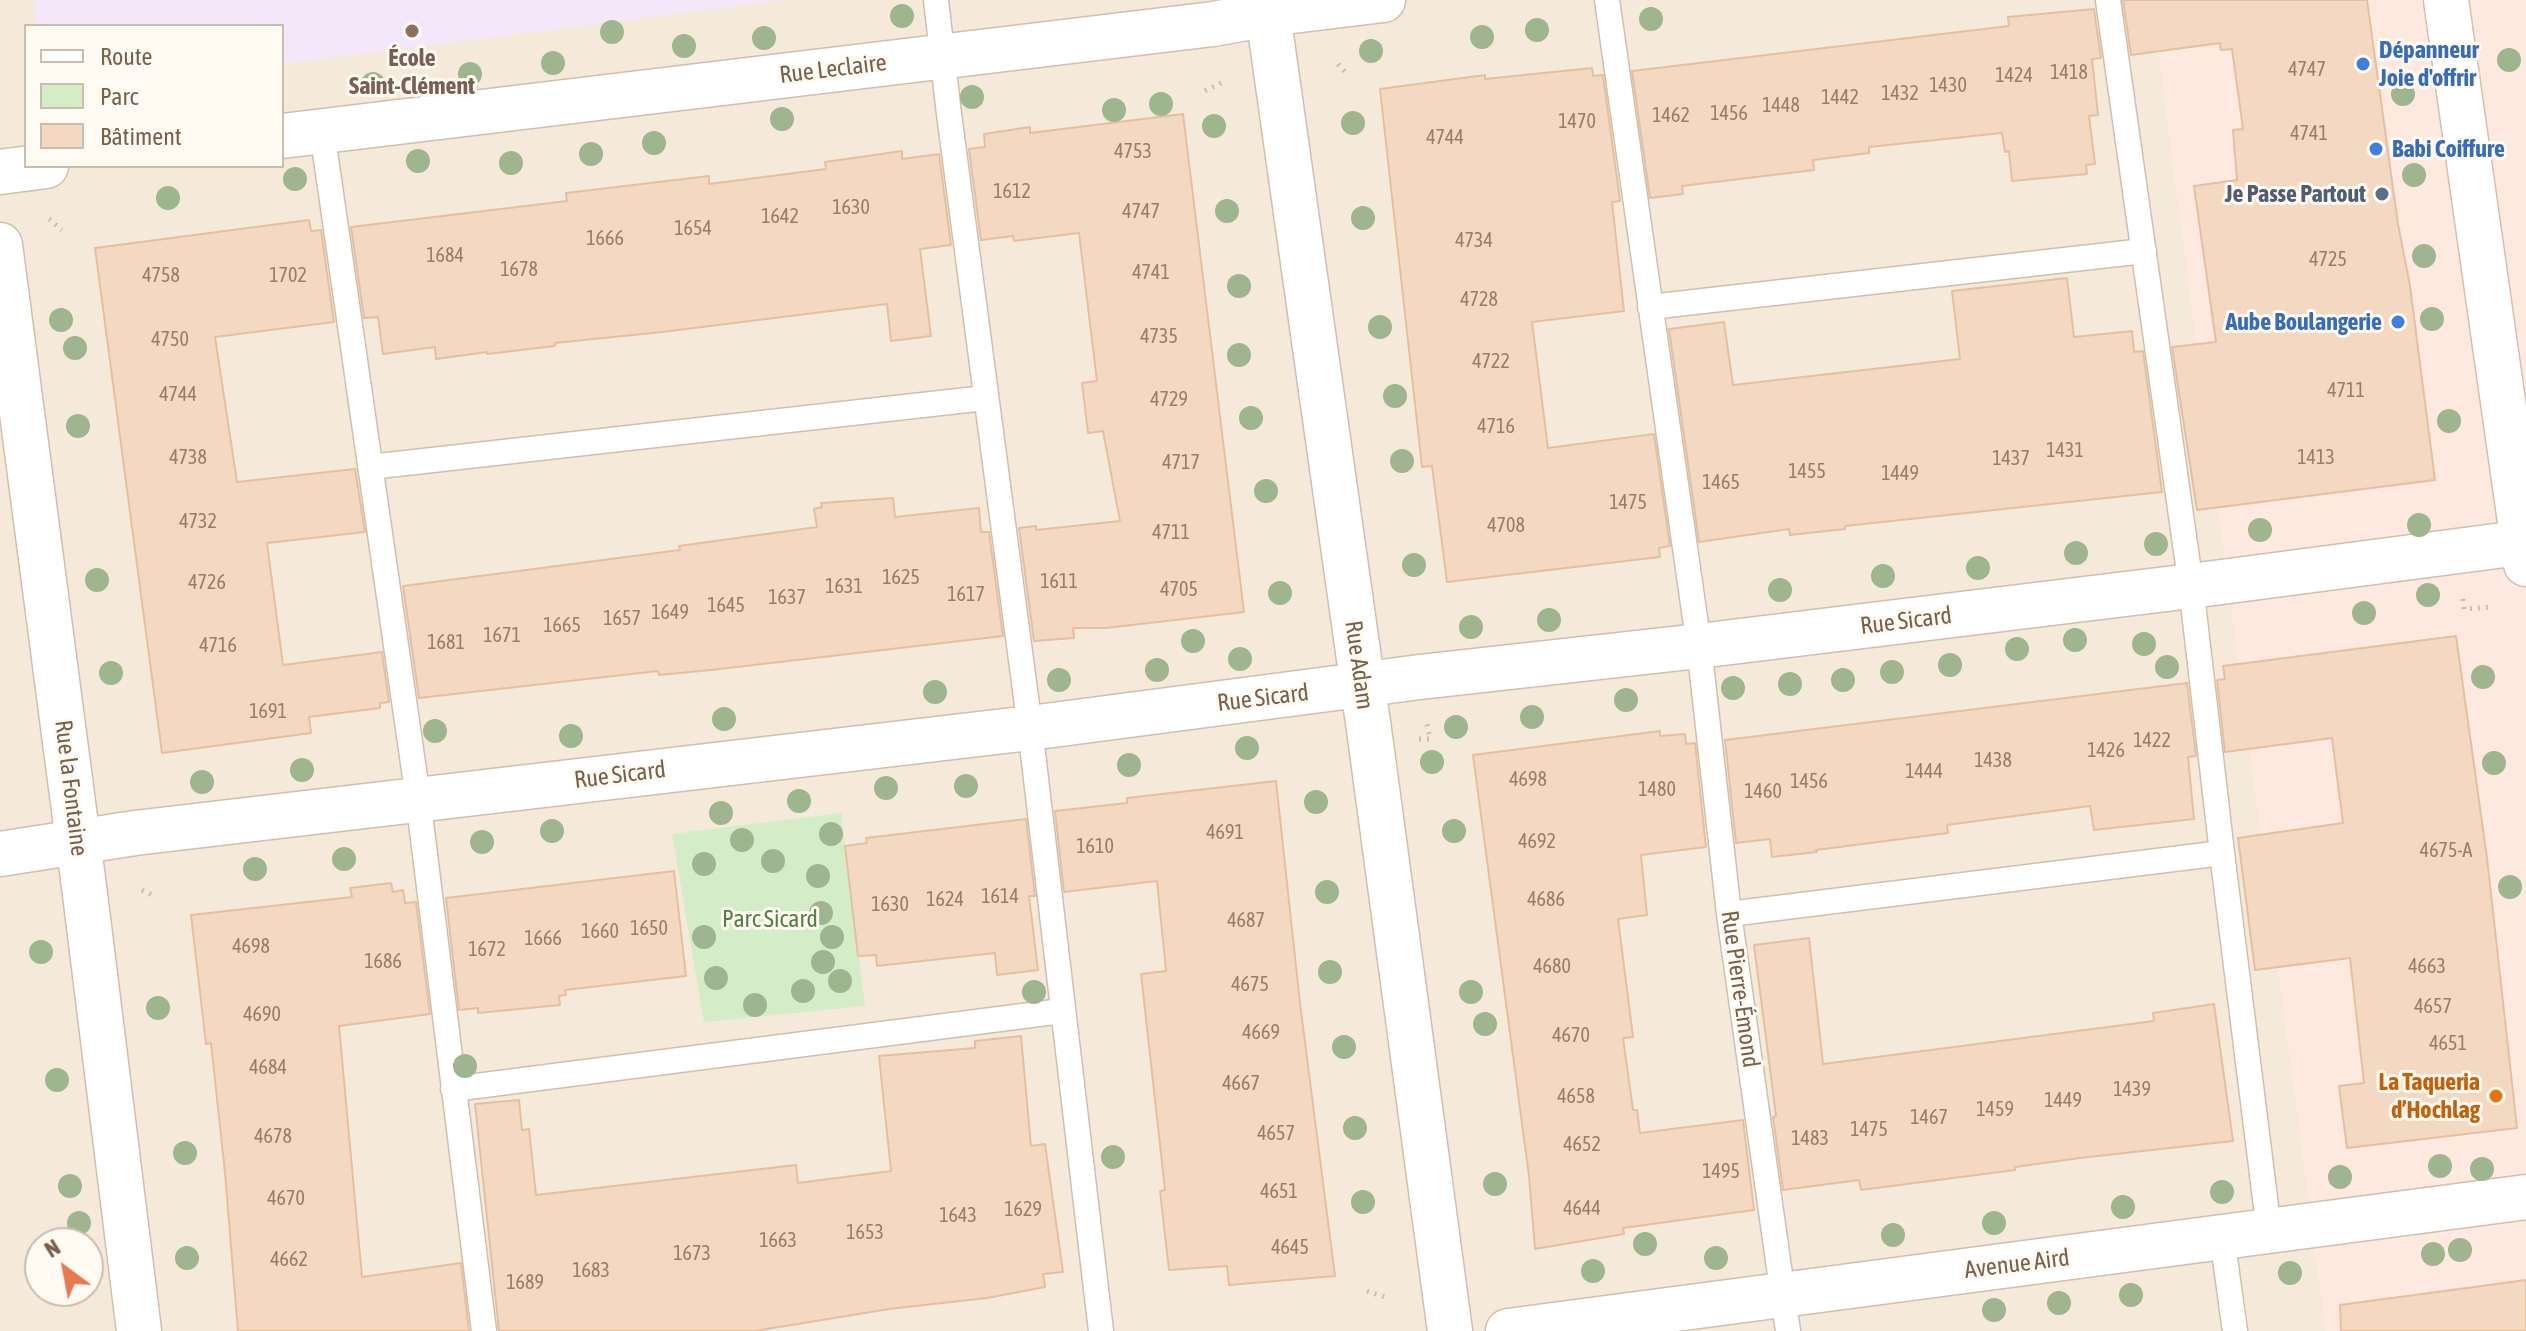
<!DOCTYPE html>
<meta charset="utf-8">
<style>
body{margin:0}
#map{position:relative;width:2526px;height:1331px;overflow:hidden;background:#fdf7eb;font-family:"Asap Condensed",sans-serif}
canvas{display:block}
.legend{position:absolute;left:24px;top:24px;width:260px;height:144px;box-sizing:border-box;background:#fffaf2;border:2px solid #c9bcb0;margin:0;padding:10px 14px;list-style:none;font-size:24px;color:#795f4c}
.legend li{display:flex;align-items:center;gap:16px;height:40px}
.legend b{width:40px;border:2px solid #c9bcb0}
.north{position:absolute;left:24px;top:1227px;width:80px;height:80px;box-sizing:border-box;background:#fffaf2;border:2px solid #c9bcb0;border-radius:50%;rotate:328deg;font-size:22px;font-weight:700;line-height:32px;text-align:center;color:#795f4c}
.north::after{content:'';display:block;margin:auto;width:28px;height:36px;background:#e7794f;clip-path:polygon(50% 0,100% 100%,50% 72%,0 100%)}
</style>
<div id="map">
<canvas width="2526" height="1331"></canvas>
<ul class="legend">
<li><b style="height:10px;background:#fff"></b>Route</li>
<li><b style="height:22px;background:#d4ecc8"></b>Parc</li>
<li><b style="height:22px;background:#f3d8c2"></b>Bâtiment</li>
</ul>
<div class="north">N</div>
</div>
<script>
const ctx = document.querySelector('canvas').getContext('2d');
ctx.lineJoin = 'round';
function fillPath(path, color) { ctx.fillStyle = color; ctx.fill(path, 'evenodd'); }
const shape = rows => new Path2D(rows.map(r => 'M' + r).join(''));
function stroke(path, color, width, dash) { ctx.strokeStyle = color; ctx.lineWidth = width; ctx.lineCap = dash ? 'butt' : 'round'; ctx.setLineDash(dash || []); ctx.stroke(path); }
function label(font, color, halo, rows, align = 'center') {
  ctx.font = font + ' "Asap Condensed",sans-serif'; ctx.lineWidth = 6; ctx.setLineDash([]); ctx.textBaseline = 'middle'; ctx.strokeStyle = halo; ctx.fillStyle = color; for (const [text, x, y, turn = 0] of rows) {
    ctx.save(); ctx.translate(x, y); ctx.rotate((+turn || 0) * Math.PI / 180); ctx.textAlign = isNaN(turn) ? turn : align; if (halo) ctx.strokeText(text, 0, 0); ctx.fillText(text, 0, 0); ctx.restore();
  }
}
fillPath(shape([
 [0,0,2152,0,2326,1331,0,1331],
 [26,26,282,26,282,166,26,166],
 [40,1243,88,1243,88,1291,40,1291]
]), '#f5e9d9');
fillPath(shape([
 [2152,0,2526,0,2526,1331,2326,1331]
]), '#fde9df');
fillPath(shape([
 [33,0,785,0,282,64,282,26,37,26]
]), '#f4e7fa');
fillPath(shape([
 [841,813,865,1006,704,1022,672,834]
]), '#d4ecc8');
const building = shape([
 [2123,0,2367,0,2398,224,2410,286,2435,480,2197,510,2172,347,2216,342,2194,186,2237,180,2233,130,2243,129,2232,49,2221,50,2220,43,2131,55,2123,0],
 [2094,9,2101,58,2092,59,2098,115,2089,116,2095,164,2086,165,2087,174,2012,181,2009,151,2005,152,2002,133,1869,147,1869,153,1813,160,1814,170,1682,186,1683,194,1650,198,1632,71,2009,26,2008,17,2094,9],
 [1592,68,1593,76,1603,75,1620,201,1612,202,1624,311,1532,322,1548,448,1654,434,1670,546,1659,548,1660,557,1447,582,1432,466,1422,467,1380,89,1485,75,1485,79,1592,68],
 [1183,114,1244,612,1106,628,1073,628,1074,638,1034,641,1019,528,1036,526,1036,530,1120,521,1103,431,1088,433,1082,383,1097,381,1079,233,1014,241,1013,236,981,240,969,149,985,147,984,134,1030,127,1030,133,1183,114],
 [902,151,902,159,939,154,951,245,920,249,931,336,891,341,887,304,662,332,555,343,555,346,487,354,487,352,436,359,435,347,383,354,378,317,364,318,351,227,567,201,566,193,709,176,709,184,826,169,825,162,902,151],
 [309,220,311,231,321,230,334,322,215,337,237,482,355,469,365,532,267,543,283,665,382,652,389,702,380,703,380,708,309,717,311,733,162,753,95,248,309,220],
 [2067,278,2074,337,2132,331,2134,352,2143,351,2162,492,1845,526,1845,529,1790,535,1789,529,1699,542,1669,329,1724,322,1733,385,1960,359,1952,291,2067,278],
 [893,498,895,517,979,508,981,532,989,532,1003,636,711,670,659,675,658,671,419,698,403,586,680,550,679,546,817,527,814,509,822,507,821,503,893,498],
 [2456,636,2487,858,2517,1128,2347,1148,2339,1086,2364,1083,2350,958,2255,970,2238,838,2343,823,2332,738,2225,752,2217,680,2225,679,2223,666,2456,636],
 [2187,683,2196,756,2188,757,2194,819,2094,830,2090,806,1947,825,1948,833,1816,850,1817,852,1772,857,1770,839,1736,843,1725,740,2187,683],
 [1660,731,1660,736,1685,734,1686,744,1695,743,1706,847,1641,855,1647,915,1618,919,1633,1037,1623,1038,1633,1110,1637,1110,1640,1133,1743,1120,1754,1210,1623,1228,1624,1234,1535,1249,1529,1176,1473,755,1660,731],
 [1276,781,1300,1003,1335,1276,1229,1285,1227,1266,1169,1270,1160,1191,1165,1190,1141,974,1166,971,1157,881,1064,892,1055,811,1127,803,1127,798,1276,781],
 [1026,819,1035,896,1029,896,1038,970,997,975,995,953,877,966,876,955,858,956,845,846,867,843,866,838,1026,819],
 [674,871,686,976,565,990,566,995,559,996,560,1005,478,1013,478,1008,459,1010,446,898,674,871],
 [391,883,393,892,403,890,405,903,416,902,430,1014,339,1026,362,1277,461,1263,469,1331,238,1331,225,1173,211,1043,206,1044,191,915,352,897,350,888,391,883],
 [1809,938,1823,1064,2154,1021,2153,1013,2214,1004,2233,1141,2080,1158,2015,1167,2015,1170,1861,1190,1859,1180,1783,1190,1773,1117,1776,1116,1754,945,1809,938],
 [1021,1036,1031,1146,1045,1144,1063,1272,1043,1274,1045,1287,987,1298,889,1309,755,1331,499,1331,475,1104,519,1100,522,1130,529,1129,536,1195,796,1165,798,1183,891,1171,879,1056,975,1048,975,1041,1021,1036],
 [2526,1280,2526,1331,2341,1331,2340,1305,2526,1280]
]);
fillPath(building, '#f3d8c2');
stroke(building, '#e6bfa2', 2);
const lane = shape([
 [936,0,949,114,1030,728,1101,1331],
 [1607,0,1699,646,1729,914,1788,1331],
 [2108,0,2191,586,2222,853,2269,1230],
 [322,131,418,798,484,1331],
 [1650,307,2144,251],
 [370,467,985,398],
 [1729,914,2222,853],
 [453,1089,1062,1011],
 [2222,1237,2235,1331]
]);
const street = shape([
 [1266,0,1371,744,1450,1331],
 [282,136,1213,24,1268,14,1383,0],
 [0,172,46,166],
 [0,245,85,894,139,1331],
 [0,854,135,833,1030,728,1420,677,1699,646,2191,586,2526,542],
 [1508,1331,2526,1197]
]);
const secondary = shape([
 [2446,0,2526,564]
]);
stroke(lane, '#d0bfaf', 27);
stroke(street, '#d0bfaf', 47);
stroke(secondary, '#d3c0ad', 47);
stroke(shape([
 [1338,64,1348,75],
 [1205,91,1223,82],
 [49,219,62,230],
 [2463,599,2464,609,2493,607],
 [1419,739,1430,739,1427,724],
 [142,890,154,896],
 [1367,1291,1385,1297]
]), '#d9bba4', 5, [2, 6]);
stroke(lane, '#fff', 24);
stroke(street, '#fff', 44);
stroke(secondary, '#fff', 44);
ctx.fillStyle = '#9fb58f';
for (const [x, y] of [
 [902,16],
 [1651,19],
 [1537,30],
 [612,32],
 [1482,37],
 [764,38],
 [684,46],
 [1371,51],
 [2509,60],
 [553,63],
 [470,74],
 [373,84],
 [2403,94],
 [972,97],
 [1161,104],
 [1114,110],
 [782,119],
 [1353,123],
 [1214,126],
 [654,143],
 [591,154],
 [418,161],
 [511,163],
 [2414,175],
 [295,179],
 [168,198],
 [1227,211],
 [1363,218],
 [2424,256],
 [1239,286],
 [2432,319],
 [61,320],
 [1380,327],
 [75,348],
 [1239,355],
 [1395,396],
 [1251,418],
 [2449,421],
 [78,426],
 [1402,461],
 [1266,491],
 [2419,525],
 [2260,530],
 [2156,544],
 [2076,553],
 [1414,565],
 [1978,568],
 [1883,576],
 [97,580],
 [1780,590],
 [1280,593],
 [2428,595],
 [2364,613],
 [1549,620],
 [1471,627],
 [2075,640],
 [1193,641],
 [2144,644],
 [2017,649],
 [1240,659],
 [1950,665],
 [2167,667],
 [1157,670],
 [1892,672],
 [111,673],
 [2483,677],
 [1059,680],
 [1843,680],
 [1790,684],
 [1733,688],
 [935,692],
 [1626,700],
 [1532,717],
 [724,719],
 [1456,727],
 [435,731],
 [571,736],
 [1247,748],
 [1432,762],
 [2494,763],
 [1129,765],
 [302,770],
 [202,782],
 [966,786],
 [886,788],
 [799,801],
 [1316,802],
 [721,813],
 [552,831],
 [1454,831],
 [831,834],
 [742,840],
 [482,842],
 [344,859],
 [773,861],
 [704,864],
 [255,869],
 [818,876],
 [2510,887],
 [1327,892],
 [821,913],
 [704,937],
 [832,937],
 [41,952],
 [823,962],
 [1330,972],
 [716,978],
 [840,981],
 [803,991],
 [1034,992],
 [1471,992],
 [755,1005],
 [158,1008],
 [1485,1024],
 [1344,1047],
 [465,1066],
 [57,1080],
 [1355,1128],
 [185,1153],
 [1113,1157],
 [2440,1166],
 [2482,1169],
 [2340,1177],
 [1495,1184],
 [70,1186],
 [2222,1192],
 [1363,1202],
 [2123,1207],
 [79,1223],
 [1994,1223],
 [1893,1235],
 [1645,1244],
 [2460,1250],
 [2433,1254],
 [187,1258],
 [1716,1258],
 [1593,1271],
 [2290,1273],
 [2131,1295],
 [2059,1303],
 [1994,1310]
]) { ctx.beginPath(); ctx.arc(x, y, 12, 0, 2 * Math.PI); ctx.fill(); }
for (const [x, y, r, color] of [
 [412,31,8,"#8d6e63"],
 [2363,64,8,"#3f7fe0"],
 [2376,149,8,"#3f7fe0"],
 [2382,194,8,"#5c6f8a"],
 [2398,322,8,"#3f7fe0"],
 [2496,1096,8,"#e8710a"]
]) { const dot = new Path2D(); dot.arc(x, y, r, 0, 2 * Math.PI); ctx.fillStyle = color; ctx.fill(dot); stroke(dot, '#fffaf2', 3); }
label('20px', '#987d6a', null, [
 ["4747",2307,70],
 ["1418",2069,73],
 ["1424",2014,76],
 ["1430",1948,86],
 ["1432",1900,94],
 ["1442",1840,98],
 ["1448",1781,106],
 ["1456",1729,114],
 ["1462",1671,116],
 ["1470",1577,122],
 ["4741",2309,134],
 ["4744",1445,138],
 ["4753",1133,152],
 ["1612",1012,192],
 ["1630",851,208],
 ["4747",1141,212],
 ["1642",780,217],
 ["1654",693,229],
 ["1666",605,239],
 ["4734",1474,241],
 ["1684",445,256],
 ["4725",2328,260],
 ["1678",519,270],
 ["4741",1151,273],
 ["4758",161,276],
 ["1702",288,276],
 ["4728",1479,300],
 ["4735",1159,337],
 ["4750",170,340],
 ["4722",1491,362],
 ["4711",2346,391],
 ["4744",178,395],
 ["4729",1169,400],
 ["4716",1496,427],
 ["1431",2065,451],
 ["4738",188,458],
 ["1413",2316,458],
 ["1437",2011,459],
 ["4717",1181,463],
 ["1455",1807,472],
 ["1449",1900,474],
 ["1465",1721,483],
 ["1475",1628,503],
 ["4732",198,522],
 ["4708",1506,526],
 ["4711",1171,533],
 ["1625",901,578],
 ["1611",1059,582],
 ["4726",207,583],
 ["1631",844,587],
 ["4705",1179,590],
 ["1617",966,595],
 ["1637",787,598],
 ["1645",726,606],
 ["1649",670,613],
 ["1657",622,619],
 ["1665",562,626],
 ["1671",502,636],
 ["1681",446,643],
 ["4716",218,646],
 ["1691",268,712],
 ["1422",2152,741],
 ["1426",2106,751],
 ["1438",1993,761],
 ["1444",1924,772],
 ["4698",1528,780],
 ["1456",1809,782],
 ["1480",1657,790],
 ["1460",1763,792],
 ["4691",1225,833],
 ["4692",1537,842],
 ["1610",1095,847],
 ["4675-A",2446,851],
 ["1614",1000,897],
 ["1624",945,900],
 ["4686",1546,900],
 ["1630",890,905],
 ["4687",1246,921],
 ["1650",649,929],
 ["1660",600,932],
 ["1666",543,939],
 ["4698",251,947],
 ["1672",487,950],
 ["1686",383,962],
 ["4680",1552,967],
 ["4663",2427,967],
 ["4675",1250,985],
 ["4657",2433,1007],
 ["4690",262,1015],
 ["4669",1261,1033],
 ["4670",1571,1036],
 ["4651",2448,1044],
 ["4684",268,1068],
 ["4667",1241,1084],
 ["1439",2132,1090],
 ["4658",1576,1097],
 ["1449",2063,1101],
 ["1459",1995,1110],
 ["1467",1929,1118],
 ["1475",1869,1130],
 ["4657",1276,1134],
 ["4678",273,1137],
 ["1483",1810,1139],
 ["4652",1582,1145],
 ["1495",1721,1172],
 ["4651",1279,1192],
 ["4670",286,1199],
 ["4644",1582,1209],
 ["1629",1023,1210],
 ["1643",958,1216],
 ["1653",865,1233],
 ["1663",778,1241],
 ["4645",1290,1248],
 ["1673",692,1254],
 ["4662",289,1260],
 ["1683",591,1271],
 ["1689",525,1283]
]);
label('bold 24px', '#366cbe', '#fffaf2', [
 ["Dépanneur",2379,50],
 ["Joie d'offrir",2379,78],
 ["Babi Coiffure",2392,149],
 ["Aube Boulangerie",2382,322,"right"]
], 'left');
label('bold 24px', '#785e54', '#fffaf2', [
 ["École",412,58],
 ["Saint-Clément",412,86]
]);
label('24px', '#795f4c', '#fffaf2', [
 ["Rue Leclaire",833,69,-7],
 ["Rue Sicard",1906,621,-7],
 ["Rue Adam",1359,665,82],
 ["Rue Sicard",1263,698,-7],
 ["Rue Sicard",620,775,-7],
 ["Rue la Fontaine",71,788,83],
 ["Rue Pierre-Émond",1740,989,82],
 ["Avenue Aird",2017,1264,-7]
]);
label('bold 24px', '#4e5e75', '#fffaf2', [
 ["Je Passe Partout",2366,194]
], 'right');
label('24px', '#527f43', '#fffaf2', [
 ["Parc Sicard",770,919]
]);
label('bold 24px', '#c56008', '#fffaf2', [
 ["La Taqueria",2480,1082],
 ["d’Hochlag",2480,1110]
], 'right');
</script>
